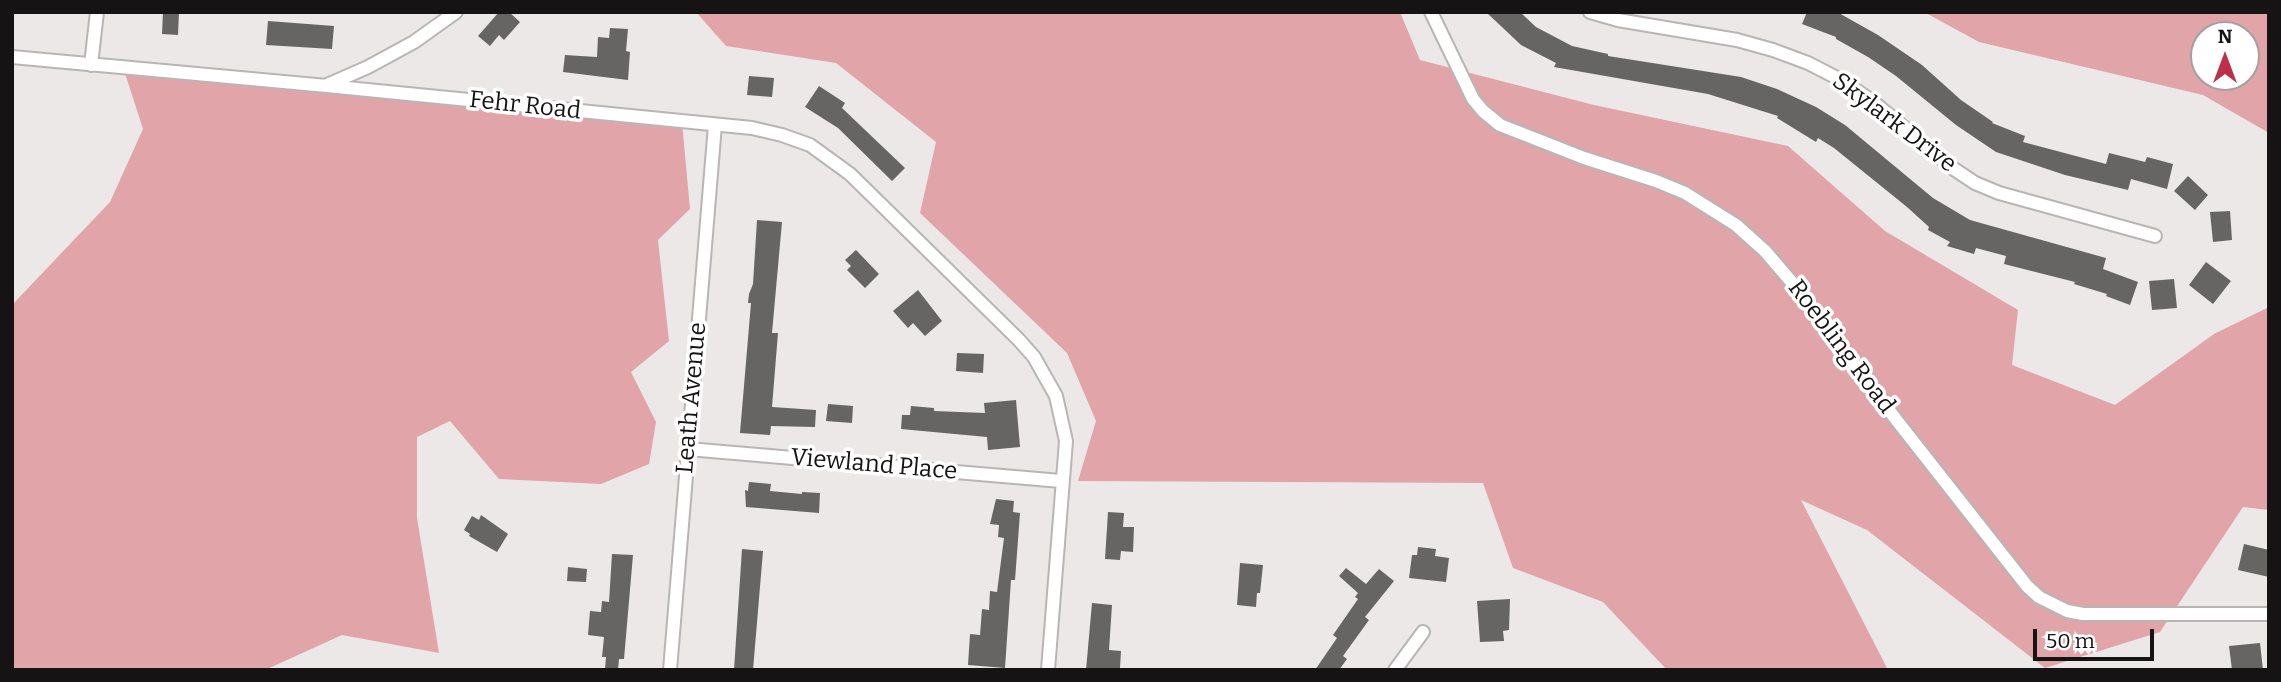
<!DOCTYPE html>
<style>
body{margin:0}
#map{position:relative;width:2281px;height:682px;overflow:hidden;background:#ece8e8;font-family:Bitter,serif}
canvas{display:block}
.frame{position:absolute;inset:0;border:14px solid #151313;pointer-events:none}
.north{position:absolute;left:2190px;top:21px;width:70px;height:70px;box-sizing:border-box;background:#fff;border:2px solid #a1a1a1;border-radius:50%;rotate:0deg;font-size:19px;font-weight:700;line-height:28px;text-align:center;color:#151313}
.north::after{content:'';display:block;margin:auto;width:24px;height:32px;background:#bf2e4b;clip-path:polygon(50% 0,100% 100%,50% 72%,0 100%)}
.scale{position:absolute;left:2033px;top:629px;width:121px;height:32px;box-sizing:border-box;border:4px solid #151313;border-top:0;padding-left:9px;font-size:21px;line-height:24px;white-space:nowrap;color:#151313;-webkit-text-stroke:5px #fff;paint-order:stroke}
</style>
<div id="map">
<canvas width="2281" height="682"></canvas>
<div class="frame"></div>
<div class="north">N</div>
<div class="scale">50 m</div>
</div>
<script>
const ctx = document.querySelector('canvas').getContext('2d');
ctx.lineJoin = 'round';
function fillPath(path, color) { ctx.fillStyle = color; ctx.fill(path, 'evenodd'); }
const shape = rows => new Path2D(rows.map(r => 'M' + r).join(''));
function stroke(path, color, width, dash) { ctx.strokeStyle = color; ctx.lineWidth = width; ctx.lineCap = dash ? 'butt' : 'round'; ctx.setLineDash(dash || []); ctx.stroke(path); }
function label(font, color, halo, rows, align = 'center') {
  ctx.font = font + ' Bitter,serif'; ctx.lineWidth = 7; ctx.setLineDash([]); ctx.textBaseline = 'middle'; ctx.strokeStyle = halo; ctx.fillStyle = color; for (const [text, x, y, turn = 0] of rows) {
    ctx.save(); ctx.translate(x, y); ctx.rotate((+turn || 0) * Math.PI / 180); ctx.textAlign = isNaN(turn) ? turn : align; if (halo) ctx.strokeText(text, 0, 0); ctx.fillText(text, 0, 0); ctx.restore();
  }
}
fillPath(shape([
 [696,12,1400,12,1420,60,1594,105,1788,146,1885,231,2018,310,2012,365,2115,405,2214,334,2269,307,2269,510,2243,507,2160,632,2045,668,1867,530,1801,500,1888,670,1667,670,1603,602,1513,568,1483,483,1078,481,1096,421,1067,353,920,213,936,142,836,63,726,46],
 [1924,12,2269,12,2269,133,2203,95,1979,42],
 [2204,35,2246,35,2246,77,2204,77],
 [123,67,682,122,690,209,658,240,669,341,631,372,656,422,649,464,601,484,499,479,450,421,417,437,417,518,439,653,342,635,265,670,12,670,12,305,110,202,143,129]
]), '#e1a5a9');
fillPath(shape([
 [163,12,179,12,178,35,162,34],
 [499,12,509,12,520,22,504,40,499,35,490,46,478,36],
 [1486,12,1520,12,1536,27,1572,46,1608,54,1608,56,1741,77,1777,89,1816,107,1845,125,1933,198,1970,220,2106,258,2103,269,2138,282,2130,305,2106,296,2107,294,2074,284,2075,282,2004,264,2006,256,1976,248,1974,254,1947,246,1950,242,1928,230,1929,227,1907,207,1834,148,1818,138,1816,142,1777,118,1778,116,1708,94,1554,67,1556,63,1521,45],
 [1807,12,1837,12,1878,35,1922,65,1961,100,1993,122,1992,123,2025,136,2023,142,2106,164,2109,153,2145,162,2147,157,2173,164,2167,189,2131,179,2128,190,2065,175,1996,152,1956,125,1896,76,1868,57,1836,39,1836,37,1802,24],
 [268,21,334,26,332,49,266,45],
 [610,28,628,29,626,51,630,52,628,80,563,72,565,55,597,57,598,37,609,38],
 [749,76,774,78,772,97,747,95],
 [819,86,845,103,842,108,905,168,892,181,838,128,805,107],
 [2188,176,2208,195,2195,210,2174,191],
 [2230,211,2232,240,2213,242,2210,212],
 [757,220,782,222,772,333,778,333,772,407,816,410,815,427,771,426,770,435,740,433,751,303,748,303,749,294,753,284],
 [856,250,879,274,865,288,847,270,851,266,845,260],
 [2206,262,2231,281,2213,304,2189,285],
 [2174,279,2177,308,2152,310,2149,281],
 [918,290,942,321,925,336,913,323,908,328,893,311],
 [957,353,984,354,983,373,956,371],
 [1016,400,1020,447,988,450,987,437,901,429,902,415,910,415,911,406,934,408,934,411,985,413,984,403],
 [828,404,853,406,852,423,826,421],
 [749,482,771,484,770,491,802,494,802,492,820,493,819,513,746,507,745,490,748,491],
 [996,499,1014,501,1013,512,1020,513,1015,580,1011,580,1005,668,968,665,970,634,980,635,982,609,989,610,990,591,997,592,1004,538,998,537,999,525,990,524],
 [1108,512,1124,513,1123,527,1134,527,1133,552,1121,551,1120,560,1105,559],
 [481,515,508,534,497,552,469,536,470,534,464,530,472,516,479,520],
 [2244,544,2269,550,2269,577,2238,570],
 [1418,547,1436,549,1435,556,1449,558,1446,582,1409,578,1412,555,1417,555],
 [742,549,763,551,753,670,734,670],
 [612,554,633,555,624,659,619,659,618,670,605,670,606,657,602,657,604,637,588,635,590,611,601,612,602,601,609,602],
 [1240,563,1263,565,1260,593,1257,593,1256,607,1237,605],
 [568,567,587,569,586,582,567,581],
 [1346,568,1366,584,1379,569,1394,581,1365,617,1369,620,1343,656,1347,659,1339,670,1315,670,1337,638,1333,635,1358,599,1355,597,1358,593,1339,576],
 [1510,599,1509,630,1503,631,1504,641,1480,642,1477,601],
 [1092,603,1112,605,1109,650,1121,651,1120,668,1086,670],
 [2260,643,2263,670,2232,670,2229,646]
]), '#676464');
const minor = shape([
 [1431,12,1473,99,1483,111,1500,125,1584,158,1656,181,1685,193,1736,225,1765,251,1795,286,1898,422,2027,586,2039,597,2067,611,2083,614,2269,614],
 [1590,12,1618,20,1737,40,1773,50,1808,63,1841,80,1872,101,1954,169,1975,183,1999,193,2155,236],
 [12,57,327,86,752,128,782,135,810,145,850,174,1019,340,1034,357,1056,396,1066,441,1048,670],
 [91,65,97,12],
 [327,85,368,67,414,42,456,12],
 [688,449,1061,481],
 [670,670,715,125],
 [1395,670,1423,632]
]);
stroke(minor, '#b9b5b5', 16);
stroke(minor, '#fff', 12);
label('24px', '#151313', '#fff', [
 ["Fehr Road",525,106,6],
 ["Skylark Drive",1894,123,37],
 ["Roebling Road",1841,347,53],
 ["Leath Avenue",692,398,-85],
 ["Viewland Place",874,465,5]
]);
</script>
